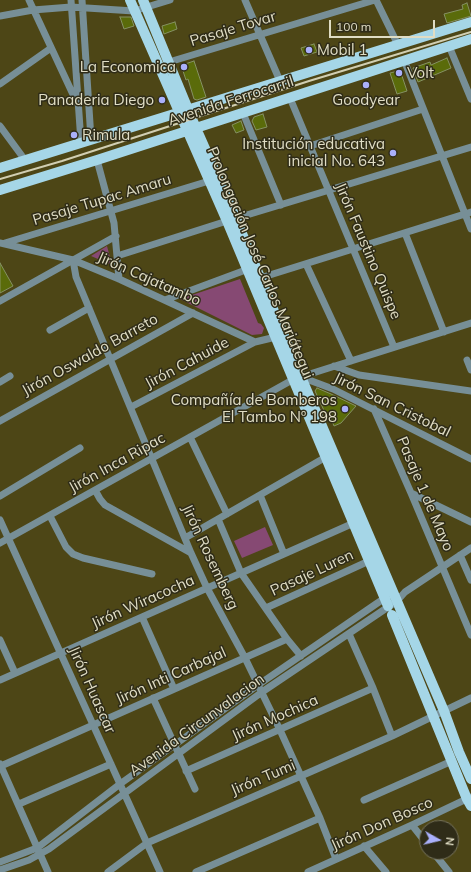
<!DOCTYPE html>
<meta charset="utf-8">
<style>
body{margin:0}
#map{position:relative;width:471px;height:872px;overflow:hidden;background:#4d4616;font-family:Mulish,sans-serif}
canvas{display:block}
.north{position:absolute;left:419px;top:820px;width:40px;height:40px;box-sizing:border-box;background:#2f2c18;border:1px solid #76735d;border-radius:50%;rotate:98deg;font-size:11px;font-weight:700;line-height:16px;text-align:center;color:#e0ddc4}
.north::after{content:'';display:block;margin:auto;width:14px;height:18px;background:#aab0fb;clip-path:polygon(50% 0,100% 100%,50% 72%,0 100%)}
.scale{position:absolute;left:329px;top:20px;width:106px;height:18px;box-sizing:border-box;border:2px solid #e0ddc4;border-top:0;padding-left:5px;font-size:12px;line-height:14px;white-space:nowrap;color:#e0ddc4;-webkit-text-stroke:3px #2f2c18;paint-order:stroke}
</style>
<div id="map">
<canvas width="471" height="872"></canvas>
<div class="north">N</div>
<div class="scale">100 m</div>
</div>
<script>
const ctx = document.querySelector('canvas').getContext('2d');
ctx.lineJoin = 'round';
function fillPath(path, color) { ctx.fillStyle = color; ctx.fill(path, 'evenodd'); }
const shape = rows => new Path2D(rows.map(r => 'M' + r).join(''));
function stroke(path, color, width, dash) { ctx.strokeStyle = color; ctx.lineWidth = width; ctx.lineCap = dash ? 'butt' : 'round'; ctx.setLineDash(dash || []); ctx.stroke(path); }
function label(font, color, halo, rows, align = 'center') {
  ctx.font = font + ' Mulish,sans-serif'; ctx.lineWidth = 3; ctx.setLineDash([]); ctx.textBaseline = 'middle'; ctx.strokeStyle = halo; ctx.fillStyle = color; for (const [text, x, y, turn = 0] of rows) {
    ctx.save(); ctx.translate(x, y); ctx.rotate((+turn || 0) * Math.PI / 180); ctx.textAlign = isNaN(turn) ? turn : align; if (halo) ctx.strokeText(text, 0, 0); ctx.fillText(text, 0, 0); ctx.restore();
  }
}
fillPath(shape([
 [107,246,112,265,91,256],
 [240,279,258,323,261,324,264,328,262,334,252,335,180,299],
 [265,527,273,545,242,558,234,541]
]), '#864973');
const building = shape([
 [467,3,471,16,447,23,444,14,463,9,462,5,467,3],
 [120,17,131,17,134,26,124,29,120,17],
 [175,22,177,29,164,34,162,26,175,22],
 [314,44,317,52,304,56,301,48,314,44],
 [447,58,451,68,418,82,413,68,430,62,431,65,447,58],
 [194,61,206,97,197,100,194,99,188,79,186,80,182,68,182,65,194,61],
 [398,71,401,73,407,91,397,94,390,73,398,71],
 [263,114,267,127,256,130,252,121,254,117,263,114],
 [241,121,244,130,236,133,232,125,241,121],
 [0,263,13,286,0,293,0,263],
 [317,388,331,394,356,406,341,423,334,426,329,414,327,417,315,391,317,388]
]);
fillPath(building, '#5a6b0a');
stroke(building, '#859163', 1);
stroke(shape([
 [29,0,77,103],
 [71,0,81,142],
 [82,0,91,139],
 [245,0,280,81],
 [376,0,398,45],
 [0,16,33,10,71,7,134,11,170,0],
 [449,46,471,99],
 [404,60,471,229],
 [169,62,375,0],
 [0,84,51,48],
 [290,98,394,347],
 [243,113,281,205],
 [0,126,25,160],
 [310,146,423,109],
 [97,160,114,223,119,279],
 [405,233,444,332],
 [0,243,73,260,119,279,255,342,280,336],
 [5,243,209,181],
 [117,256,227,221,471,147],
 [73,260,76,277,191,553,207,588,245,658,280,730,320,818,336,859],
 [306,264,351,361],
 [257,279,471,212],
 [165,300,251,268],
 [0,301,116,236],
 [50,330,89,308],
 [467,360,471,370],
 [334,366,359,375,471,391],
 [301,377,333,389,471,459],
 [0,382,10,376],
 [131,407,255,342],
 [374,409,411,493,471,635],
 [0,421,193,313],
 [190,437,227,514],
 [95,490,100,499,105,505,191,553],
 [411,493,471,522],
 [260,495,284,554],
 [0,496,80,448],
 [50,516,66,547,73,554,83,558,152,574],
 [218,519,241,573,287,639,301,656],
 [0,520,160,872],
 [185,538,326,457],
 [0,543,294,379,471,323],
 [460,555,471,580],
 [266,608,369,561],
 [142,617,174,689],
 [349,634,373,688,392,736],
 [0,640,15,673],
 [0,680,356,522],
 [153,698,195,789],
 [0,764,48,872],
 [1,766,287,639],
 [186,771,373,688],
 [364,800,452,761],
 [19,804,111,764],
 [412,825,427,844],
 [364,846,386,872],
 [433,852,449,872],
 [0,862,37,848,120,784,258,685,376,604,388,596],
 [0,870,29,860,49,849,262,692,397,601,405,592,471,548],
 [108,872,147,843,301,776,392,736,471,698],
 [196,872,320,818],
 [308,872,412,825,471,797]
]), '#778f97', 7);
stroke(shape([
 [130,0,227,221,388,606],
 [143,0,192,119,236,219,301,377,444,711,459,752,471,779],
 [0,168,471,22],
 [0,190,97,160,471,39],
 [392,615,467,799,471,806]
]), '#a5d6e7', 10);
stroke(shape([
 [0,179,62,161,309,81,471,32]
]), '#d1ceb2', 2);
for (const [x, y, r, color] of [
 [309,50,4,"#aab0fb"],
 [184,67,4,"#aab0fb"],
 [399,73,4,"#aab0fb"],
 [366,85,4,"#aab0fb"],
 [162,100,4,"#aab0fb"],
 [74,135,4,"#aab0fb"],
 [393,153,4,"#aab0fb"],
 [345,409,4,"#aab0fb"]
]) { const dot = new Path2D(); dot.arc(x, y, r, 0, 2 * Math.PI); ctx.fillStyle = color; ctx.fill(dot); stroke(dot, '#2f2c18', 1.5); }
label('15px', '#e0ddc4', '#2f2c18', [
 ["Pasaje Tovar",233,29,-17],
 ["Avenida Ferrocarril",231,101,-18],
 ["Pasaje Tupac Amaru",102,200,-17],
 ["Jirón Faustino Quispe",368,251,67],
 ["Prolongación José Carlos Mariátegui",260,263,67],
 ["Jirón Cajatambo",149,279,24],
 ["Jirón Oswaldo Barreto",90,355,-29],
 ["Jirón Cahuide",187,363,-28],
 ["Jirón San Cristobal",392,405,26],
 ["Jirón Inca Ripac",117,463,-29],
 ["Pasaje 1 de Mayo",425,494,67],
 ["Jirón Rosemberg",210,557,65],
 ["Pasaje Luren",312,573,-25],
 ["Jirón Wiracocha",143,602,-24],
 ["Jirón Inti Carbajal",171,676,-24],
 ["Jirón Huascar",92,690,66],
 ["Jirón Mochica",275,718,-24],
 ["Avenida Circunvalacion",197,725,-36],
 ["Jirón Tumi",263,778,-23],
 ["Jirón Don Bosco",382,824,-24]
]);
label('15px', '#e0ddc4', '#2f2c18', [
 ["Mobil 1",317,50,"left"],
 ["La Economica",176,67],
 ["Volt",407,73,"left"],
 ["Panaderia Diego",154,100],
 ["Goodyear",366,100,"center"],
 ["Rimula",82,135,"left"],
 ["Institución educativa",385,144],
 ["inicial No. 643",385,161],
 ["Compañía de Bomberos",337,400],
 ["El Tambo Nº 198",337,417]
], 'right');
</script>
